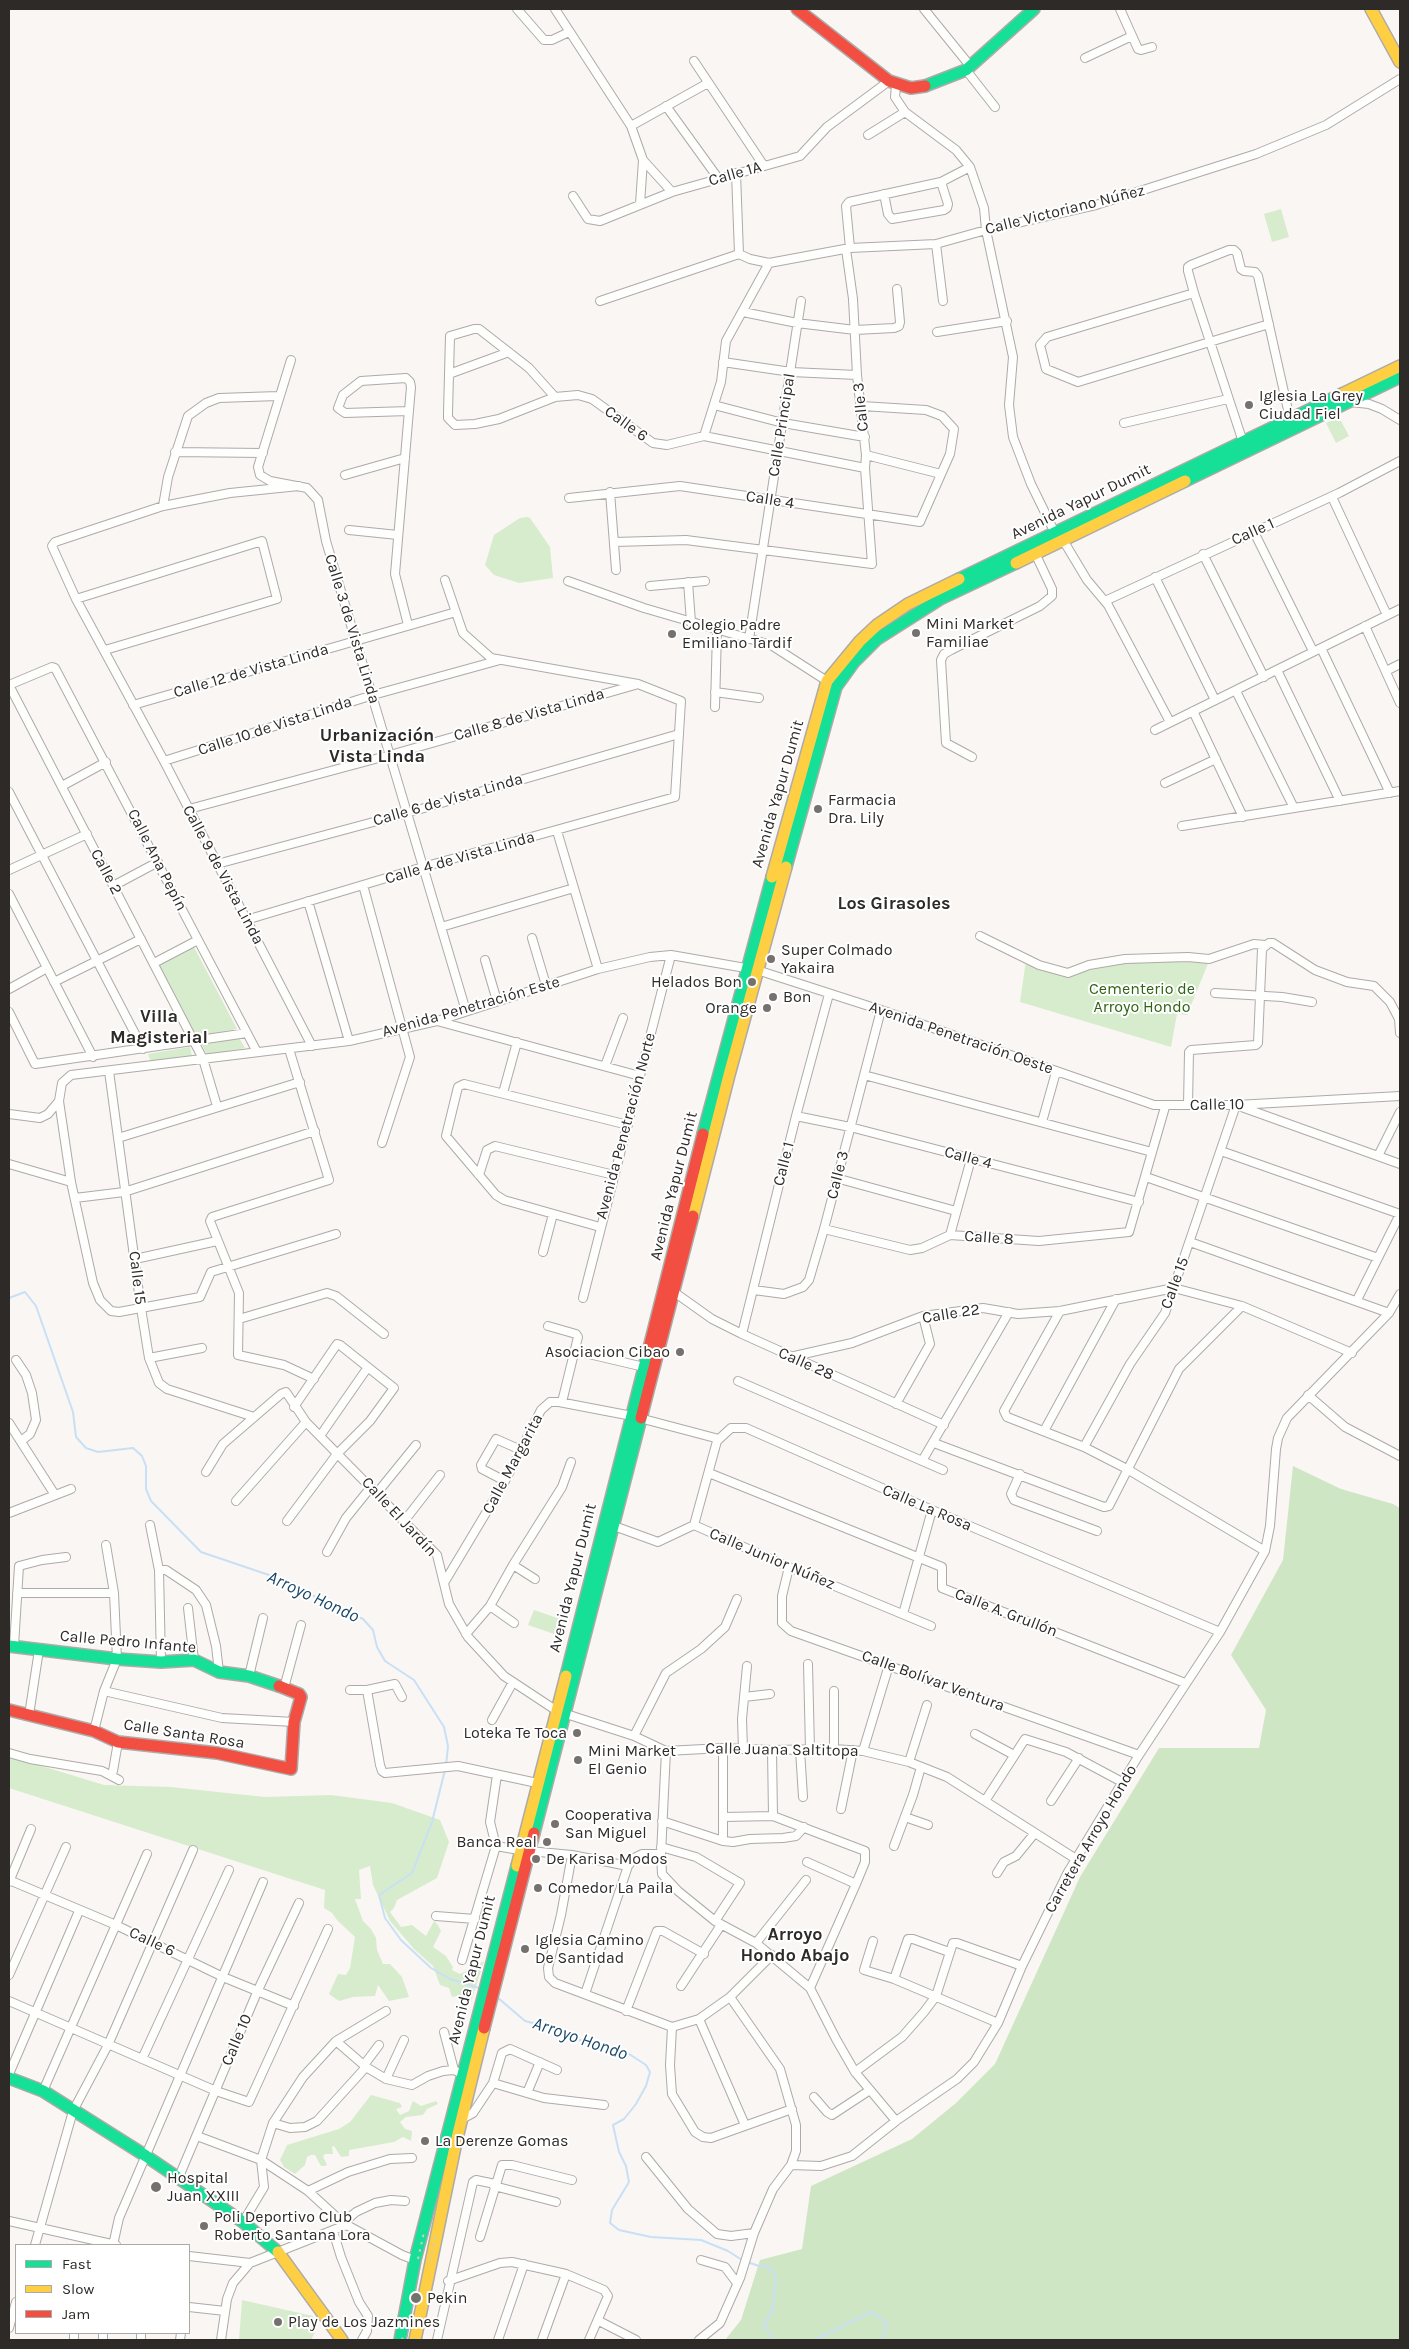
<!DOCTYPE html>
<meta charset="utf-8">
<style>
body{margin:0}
#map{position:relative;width:1409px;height:2349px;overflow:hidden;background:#faf6f4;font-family:Karla,sans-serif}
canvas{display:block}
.frame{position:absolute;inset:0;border:10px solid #2e2a28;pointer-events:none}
.legend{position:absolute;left:15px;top:2244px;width:175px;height:90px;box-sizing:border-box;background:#fff;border:1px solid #abaaa9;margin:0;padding:6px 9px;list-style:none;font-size:15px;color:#2e2a28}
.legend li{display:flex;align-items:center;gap:10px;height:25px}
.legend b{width:25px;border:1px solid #abaaa9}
</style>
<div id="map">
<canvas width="1409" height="2349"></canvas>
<div class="frame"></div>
<ul class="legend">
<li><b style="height:6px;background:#16e098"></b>Fast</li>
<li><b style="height:6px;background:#ffcf43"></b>Slow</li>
<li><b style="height:6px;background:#f24e42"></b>Jam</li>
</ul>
</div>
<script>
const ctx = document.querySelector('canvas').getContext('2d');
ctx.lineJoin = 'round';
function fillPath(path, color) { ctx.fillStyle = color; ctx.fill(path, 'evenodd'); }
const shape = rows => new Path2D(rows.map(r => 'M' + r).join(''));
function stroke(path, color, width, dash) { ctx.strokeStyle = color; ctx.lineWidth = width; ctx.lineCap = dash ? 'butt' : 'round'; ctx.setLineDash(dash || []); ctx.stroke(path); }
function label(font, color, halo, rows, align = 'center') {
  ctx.font = font + ' Karla,sans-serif'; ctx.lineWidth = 4; ctx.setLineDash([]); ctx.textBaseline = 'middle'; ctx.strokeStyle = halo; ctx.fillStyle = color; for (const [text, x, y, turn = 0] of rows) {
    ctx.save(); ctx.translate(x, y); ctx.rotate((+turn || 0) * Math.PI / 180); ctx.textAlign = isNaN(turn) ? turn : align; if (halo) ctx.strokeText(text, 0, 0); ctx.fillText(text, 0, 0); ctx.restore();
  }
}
fillPath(shape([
 [1281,209,1289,237,1272,242,1264,214],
 [1339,417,1349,436,1336,443,1326,423],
 [527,517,530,518,550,547,553,578,519,583,494,575,485,565,494,535,520,518],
 [194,947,237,1029,196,1036,158,964],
 [1147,959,1209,961,1187,1015,1177,1014,1171,1047,1020,1002,1026,960,1067,974,1085,969],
 [239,1038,245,1048,207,1055,202,1045],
 [190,1047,192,1056,151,1062,148,1054],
 [534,1610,563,1620,557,1635,528,1625],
 [9,1756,104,1785,171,1787,265,1797,331,1795,392,1803,440,1820,449,1842,437,1878,397,1900,394,1908,390,1912,401,1927,412,1925,426,1936,434,1921,438,1925,441,1931,433,1947,446,1956,453,1967,452,1970,460,1974,484,1961,471,2002,463,1995,452,1997,449,1988,440,1985,433,1966,414,1949,390,1921,373,1885,370,1866,359,1870,361,1899,355,1899,363,1921,371,1929,376,1938,377,1950,383,1964,390,1964,402,1977,409,1997,389,2001,378,1985,375,1996,353,1997,339,2001,329,1994,338,1974,346,1975,350,1968,355,1937,337,1920,332,1913,324,1908,325,1890,9,1788],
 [371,2095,400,2103,402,2107,396,2109,400,2115,409,2111,413,2101,421,2106,436,2101,438,2104,427,2109,423,2115,406,2117,400,2122,405,2129,412,2131,411,2141,403,2137,394,2142,349,2150,349,2156,341,2157,334,2146,332,2147,333,2154,325,2154,323,2157,327,2165,325,2166,321,2166,315,2155,311,2155,307,2157,305,2165,295,2174,284,2167,280,2160,287,2145,339,2129,350,2122],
 [242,2300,313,2316,317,2328,311,2340,239,2340]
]), '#d7eccc');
fillPath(shape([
 [1293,1466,1341,1489,1393,1504,1400,1508,1400,2340,725,2340,741,2320,760,2260,802,2249,811,2186,912,2139,956,2103,995,2064,1080,1877,1159,1748,1259,1748,1266,1710,1231,1655,1283,1560]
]), '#cfe6c4');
stroke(shape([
 [9,1298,25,1292,36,1306,73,1412,76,1437,86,1448,98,1452,133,1448,142,1456,146,1466,146,1489,151,1501,201,1552,269,1575,363,1619,373,1630,377,1647,385,1661,414,1680,444,1727,448,1746,446,1766],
 [445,1770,432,1822,412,1873,379,1895,385,1918,401,1940,431,1968,450,1979,479,1988],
 [497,1997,525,2021,556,2029,595,2047,623,2050,646,2065,650,2072,646,2086,636,2104,624,2119,613,2125,619,2152,626,2166,629,2182,612,2210,610,2223,619,2230,651,2237,701,2240,728,2251,742,2260],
 [747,2262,759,2266,768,2266,776,2277,773,2308,764,2326,773,2340],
 [814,2340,871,2312,887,2323,882,2340]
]), '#c8e0f5', 2);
const street = shape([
 [517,9,544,40,552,40,569,32],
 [555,9,631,126,643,160,672,192],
 [924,9,971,67],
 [1120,9,1138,49,1141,50,1152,47],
 [1085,58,1132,36],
 [694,61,764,166],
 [966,70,995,107],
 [896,85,895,97,905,112,956,150,970,167,984,208,986,230,1013,357,1009,405,1013,437,1031,484,1055,533,1063,540,1087,580,1108,605,1170,722],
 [666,106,718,178],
 [631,126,708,83],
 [868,135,905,112],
 [736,173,739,254,750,259,769,263,850,248,936,244,986,230,1096,205,1256,154,1326,125,1400,79],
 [884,194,888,214,892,219,944,210,947,208,948,204,941,182],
 [573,196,588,219,600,221,672,192,800,156,827,127,889,81],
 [640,204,643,160],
 [936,244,943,301],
 [850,248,846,206,849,202,941,182,970,167],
 [1194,293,1047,337,1040,345,1046,369,1078,382,1269,324],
 [600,301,739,254],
 [743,312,797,323,855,330,894,328,899,326,900,322,897,289],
 [937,332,1007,321],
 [291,360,258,467,260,475,270,481,307,488,318,500,326,541,466,1011],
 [723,362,791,372,857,375],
 [449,374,509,352],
 [555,397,529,368,479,329,474,329,450,336,448,413,448,418,455,425,475,424,499,419,555,397,578,395,592,399,653,443,667,445,704,436,865,468],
 [1350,402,1369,404,1382,409,1400,420],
 [714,405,783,423,865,437],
 [1124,423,1228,399],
 [704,436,721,382,726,341,769,263],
 [1243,442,1194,293,1188,271,1188,267,1191,265,1229,250,1234,250,1237,253,1241,269,1244,271,1255,272,1258,276,1290,419],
 [175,452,263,453],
 [866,455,941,474],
 [345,475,405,458],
 [299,486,230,493,163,506,55,542,52,546,76,599,164,761,312,1046],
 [610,492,616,570],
 [1332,497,1387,615],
 [569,498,680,486,920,522,950,454,954,429,942,416,926,410,862,406],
 [163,506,168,477,188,416,206,403,219,398,278,396],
 [349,530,398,535],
 [1254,532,1313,651],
 [614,542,686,540,872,564,865,468,866,455,857,375,853,299,846,249],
 [1203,554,1264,677],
 [1155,577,1215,700],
 [568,581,644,608,771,645,830,683],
 [688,582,691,622],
 [650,586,705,581],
 [76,599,262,541,277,599,105,650],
 [1105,601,1339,493,1400,461],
 [408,625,395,574,411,387,410,382,406,378,361,381,343,395,338,408,345,413,409,411],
 [1365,626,1400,703],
 [749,639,801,301],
 [1321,648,1390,793],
 [1277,670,1340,801],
 [1386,671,1400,664],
 [9,685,52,667,55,668,257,1052],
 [9,685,203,1059,217,1106],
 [1236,691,1294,808],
 [715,692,759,698],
 [133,705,456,612],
 [715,707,717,631],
 [1193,711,1243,817],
 [1155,730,1400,609],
 [972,757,946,743,941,660,944,654,951,650,1040,606,1052,596,1052,589,1035,553],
 [164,761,373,695,500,660],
 [1165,783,1216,759],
 [62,786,106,762],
 [9,792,143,1049],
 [189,809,390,755,635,685],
 [1182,826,1400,791],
 [557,831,598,969],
 [217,864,407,813,679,734],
 [9,870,87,834],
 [363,885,410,1057,382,1143],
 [113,886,158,862],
 [9,894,93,1057],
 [308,901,349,1041],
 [246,920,423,867,675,797,681,701,638,684,491,658,463,633,445,580],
 [441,927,574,888],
 [980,936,1039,965,1068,973,1089,965,1125,959,1188,957,1209,959,1254,944,1265,945],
 [532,938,546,985],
 [485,960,497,1001],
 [154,963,198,940],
 [54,982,141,939],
 [9,989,47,968],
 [1215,993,1282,997,1312,1002],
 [9,1012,35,1064,247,1033],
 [437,1021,640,1076],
 [289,1049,329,1180,212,1217,210,1221,239,1293,238,1355,284,1365,314,1379],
 [605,1066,623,1018],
 [109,1071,141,1308,149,1358,159,1383,167,1389,254,1417],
 [864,1075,1152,1152],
 [503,1093,517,1042],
 [1188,1105,1189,1052,1191,1050,1256,1045,1258,1043,1262,949,1269,943,1273,943,1315,970,1347,982,1374,986,1390,1002,1399,1019,1400,1033],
 [9,1114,40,1118,48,1114,59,1101],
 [796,1116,850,1127,1139,1202],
 [1042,1122,1056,1072],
 [118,1138,300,1082],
 [1221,1151,1400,1214],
 [1378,1156,1400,1112],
 [9,1164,71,1182],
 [479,1175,487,1150,495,1146,614,1175],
 [1146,1177,1378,1258],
 [836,1178,956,1211],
 [75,1198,124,1192,315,1131],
 [600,1227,504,1200,496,1195,446,1136,458,1087,464,1084,628,1125],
 [824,1229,910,1250,922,1248,950,1235,1039,1241,1129,1232,1165,1107],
 [336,1234,211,1272,200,1297,119,1312,111,1311,100,1300,93,1283,71,1182,59,1101,62,1083,71,1075,349,1041,437,1021,598,969,650,957,671,955,757,970,881,1010,1154,1105,1236,1105,1400,1096],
 [950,1235,971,1159],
 [1190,1242,1389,1313],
 [543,1252,553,1214],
 [135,1259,217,1241],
 [754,1290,784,1294,803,1287,809,1280,824,1229,881,1010],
 [674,1292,712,1319,742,1334,944,1425],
 [583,1298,671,955],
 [1357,1300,1400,1214],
 [1060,1311,1004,1411,1007,1417,1084,1447,1127,1469,1265,1551],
 [239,1319,327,1293,336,1296,384,1334],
 [548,1326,576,1334,578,1337,562,1402],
 [742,1334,796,1116,829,994],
 [576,1351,644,1367],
 [790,1357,852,1343,923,1316,983,1308,1018,1314,1060,1311,1174,1288,1242,1306,1352,1353],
 [149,1358,202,1348],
 [16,1360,26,1375,32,1393,36,1420,30,1434,21,1441],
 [738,1381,943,1470],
 [1308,1395,1345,1427,1400,1456],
 [896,1404,930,1344,923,1316],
 [9,1423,55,1495],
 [1044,1431,1116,1299],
 [320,1436,368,1367],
 [934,1443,1104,1507,1109,1506,1179,1369,1242,1306],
 [1084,1447,1130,1364,1165,1313,1236,1105,1400,1164],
 [922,1461,1009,1312],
 [206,1472,223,1444,281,1394,286,1392,306,1422,437,1555,449,1604,468,1637,504,1676,557,1711,634,1736,666,1751,723,1748,772,1750,834,1749,863,1751,909,1762,947,1777,1076,1859],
 [709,1473,942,1567,942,1588,1185,1683],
 [1020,1474,1011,1494,1014,1500,1097,1531],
 [505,1481,482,1469,481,1465,496,1439,521,1450],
 [377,1493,416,1445],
 [236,1501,306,1422],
 [9,1513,71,1489],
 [405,1520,440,1475],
 [287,1521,337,1454,370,1421,394,1388,340,1345,337,1344,294,1407],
 [150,1525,159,1570,161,1662],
 [694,1525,717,1441,731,1428,746,1428,932,1510,1220,1632],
 [614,1526,658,1542,694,1525,789,1567,931,1626],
 [327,1552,346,1518,371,1487],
 [513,1565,535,1579],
 [789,1567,782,1596,782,1623,791,1631,1139,1755],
 [159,1570,166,1570,196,1590,206,1605,216,1646,219,1672],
 [444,1583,505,1481,541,1410,550,1402,559,1402,632,1416,719,1439],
 [17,1593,114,1593],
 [490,1606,514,1623],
 [188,1608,194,1660],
 [903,1614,932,1510],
 [466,1634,490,1606,513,1565,562,1487,571,1462],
 [14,1646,19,1566,42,1560,66,1557],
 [808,1664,810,1750],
 [249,1676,263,1618],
 [284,1688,301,1625],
 [350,1690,367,1690,380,1765,382,1771,385,1773,458,1766,537,1783],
 [367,1690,395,1684,402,1697],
 [104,1691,222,1718,294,1722],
 [744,1697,770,1694],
 [29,1715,39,1650],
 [492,1720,513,1682],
 [94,1731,104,1691,117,1659,114,1593,106,1545],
 [975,1734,1014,1755],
 [634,1736,666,1673,701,1649,725,1627,737,1599],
 [743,1749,742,1719,747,1666],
 [834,1749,834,1691],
 [772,1750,773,1816],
 [800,1750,803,1797],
 [666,1751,661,1854,662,1874,678,1891,715,1921,756,1943,810,1988,836,2039,855,2072,896,2121],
 [863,1751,889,1665],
 [9,1753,30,1759,102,1771,119,1780],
 [909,1762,927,1705],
 [113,1771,118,1742],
 [985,1801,1025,1739,1066,1752,1122,1782],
 [1051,1801,1079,1758],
 [841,1809,853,1750],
 [724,1817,773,1816,865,1851,865,1862,856,1884,810,1988],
 [905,1817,928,1825],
 [662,1821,723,1841,733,1842,750,1839,783,1838,796,1836,804,1827],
 [723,1841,723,1748],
 [496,1846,490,1822,497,1775],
 [894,1846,913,1795,921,1767],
 [661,1847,696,1857,740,1883,715,1921],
 [529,1851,572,1855,628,1866],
 [572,1855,561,1915,548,1968,549,1977,555,1983,672,2027],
 [807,1862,856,1884],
 [997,1873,1004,1862,1016,1856,1034,1834],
 [9,1880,116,1925,223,1977,294,2006],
 [9,1882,31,1829],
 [436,1916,475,1919],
 [873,1941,864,1970,894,1979],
 [756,1943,806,1880],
 [949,1952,913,1939,908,1939,894,1979,998,2023],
 [462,1960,496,1846,519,1850],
 [9,1975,66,1847],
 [681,1986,721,1925],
 [585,1994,628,1866,634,1858,642,1854,661,1854],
 [9,2001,216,2091,249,2102,328,1929],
 [626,2011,657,1931,663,1931,704,1954],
 [699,2019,745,2125],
 [672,2027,670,2065,672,2094,695,2132,703,2137,711,2138,792,2109],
 [672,2027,699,2019,730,1997,772,1955],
 [444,2032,454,2070],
 [336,2041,366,2067,386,2079,412,2085,428,2076,443,2071,454,2070,462,2074],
 [142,2059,229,1870],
 [364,2065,379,2045],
 [855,2072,902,2037,924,2012,936,1996,953,1943,957,1943,1022,1966],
 [9,2074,79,1911],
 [386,2079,404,2040],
 [493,2083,502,2053,510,2049,557,2070],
 [43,2091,147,1854],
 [527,2093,540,2062],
 [814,2097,827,2112,832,2115,870,2090],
 [462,2119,473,2113,493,2083,544,2098,604,2105],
 [273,2123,290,2128,305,2127,317,2121,366,2067],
 [197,2136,261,2160,308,2191,343,2223,402,2255,415,2260],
 [646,2157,688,2209,717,2234,731,2236,754,2233],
 [791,2165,821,2166,852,2156,896,2121,957,2079,974,2062,998,2023,1022,1966,1068,1872,1139,1755,1220,1632,1265,1551,1270,1526,1276,1449,1278,1438,1287,1418,1389,1313,1400,1294],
 [178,2179,258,1990,299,1903],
 [494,2186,556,2202],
 [308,2191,348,2172,390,2159,412,2158],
 [9,2221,116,2245],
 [243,2222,264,2187,261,2160,273,2123,303,2077,336,2041,386,2011],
 [343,2223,356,2212,375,2203,391,2200,405,2201],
 [333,2231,341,2257,359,2302,368,2316,367,2331,362,2340],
 [480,2237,502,2165,512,2165,572,2180],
 [35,2245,73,2111,108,2045,193,1850],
 [113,2245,119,2218,263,1882],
 [189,2256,250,2263,346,2225],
 [701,2260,725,2267,737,2283],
 [448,2281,500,2263,512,2262,566,2274,604,2290,608,2296,589,2340],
 [189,2307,225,2311],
 [599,2321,636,2340],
 [9,2328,16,2302],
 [74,2333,74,2340],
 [103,2340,103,2333],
 [141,2340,141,2333],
 [180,2340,181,2333],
 [221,2340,227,2299,233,2283,250,2263],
 [437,2340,473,2182,476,2180,495,2184],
 [498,2340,524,2264],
 [542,2340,566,2274],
 [699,2340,720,2323,740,2278,754,2233,773,2189,791,2165,796,2151,796,2125,780,2069,730,1997]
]);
const fast = shape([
 [925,86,966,70,1034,9],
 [1185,481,1400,377],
 [959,579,1342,394],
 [786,867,836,687,854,662,877,639,940,599,1016,563],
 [703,1134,772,877],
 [9,1646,117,1659,161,1662,194,1660,219,1672,249,1676,279,1686],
 [566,1676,649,1348],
 [534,1833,641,1418],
 [9,2078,43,2091,146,2156,243,2222,278,2252],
 [400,2340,415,2260,517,1866]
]);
const slow = shape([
 [1371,9,1400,62],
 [1342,394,1400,366],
 [1016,563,1185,481],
 [772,877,827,681,860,641,877,625,908,604,959,579],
 [693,1216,729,1075,786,867],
 [517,1866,566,1676],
 [278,2252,342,2340],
 [415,2340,456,2142,484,2028]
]);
const jam = shape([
 [797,9,889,81,911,88,925,86],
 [649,1348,703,1134],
 [641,1418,693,1216],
 [9,1710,94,1731,118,1742,217,1753,291,1769,294,1722,301,1697,299,1694,279,1686],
 [484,2028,534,1833]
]);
stroke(street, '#aeaaa8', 10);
stroke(fast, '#aeaaa8', 14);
stroke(slow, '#aeaaa8', 14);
stroke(jam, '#aeaaa8', 14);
stroke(street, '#fefefd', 8);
stroke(fast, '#16e098', 11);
stroke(slow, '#ffcf43', 11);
stroke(jam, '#f24e42', 11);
stroke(shape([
 [418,2259,424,2232],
 [430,2261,436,2234],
 [402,2340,403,2336],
 [414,2340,415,2338]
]), '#cccbca', 2, [2.5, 5]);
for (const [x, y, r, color] of [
 [1249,405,5,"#75716f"],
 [916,633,5,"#75716f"],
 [672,634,5,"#75716f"],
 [818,809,5,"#75716f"],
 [771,959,5,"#75716f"],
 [752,982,5,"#75716f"],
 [773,997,5,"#75716f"],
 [767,1008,5,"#75716f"],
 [680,1352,5,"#75716f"],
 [577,1733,5,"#75716f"],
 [578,1760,5,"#75716f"],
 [555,1824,5,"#75716f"],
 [547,1842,5,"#75716f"],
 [536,1859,5,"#75716f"],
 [538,1888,5,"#75716f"],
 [525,1949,5,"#75716f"],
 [425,2141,5,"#75716f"],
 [156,2187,6,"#75716f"],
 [204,2226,5,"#75716f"],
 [416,2298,6,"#75716f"],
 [278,2322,5,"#75716f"]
]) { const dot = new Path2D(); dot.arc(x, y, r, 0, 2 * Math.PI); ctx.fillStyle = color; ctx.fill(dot); stroke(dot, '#fff', 2); }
label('16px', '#2e2a28', '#fff', [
 ["Calle 1A",735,174,-16],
 ["Calle Victoriano Núñez",1065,210,-14],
 ["Calle 3",861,407,-96],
 ["Calle 6",626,424,36],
 ["Calle Principal",782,425,-81],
 ["Calle 4",770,500,9],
 ["Avenida Yapur Dumit",1081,502,-26],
 ["Calle 1",1253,532,-24],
 ["Calle 3 de Vista Linda",352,629,73],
 ["Calle 12 de Vista Linda",251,671,-16],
 ["Calle 8 de Vista Linda",529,715,-16],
 ["Calle 10 de Vista Linda",275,726,-18],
 ["Avenida Yapur Dumit",778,794,-74],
 ["Calle 6 de Vista Linda",448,800,-16],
 ["Calle 4 de Vista Linda",460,858,-16],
 ["Calle Ana Pepín",157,860,63],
 ["Calle 2",106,872,62],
 ["Calle 9 de Vista Linda",223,875,62],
 ["Avenida Penetración Este",471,1007,-16],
 ["Avenida Penetración Oeste",961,1038,19],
 ["Calle 10",1217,1105,-1],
 ["Avenida Penetración Norte",626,1126,-75],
 ["Calle 4",968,1158,15],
 ["Calle 1",784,1164,-76],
 ["Calle 3",838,1175,-76],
 ["Avenida Yapur Dumit",674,1186,-76],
 ["Calle 8",989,1238,4],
 ["Calle 15",137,1278,83],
 ["Calle 15",1175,1283,-70],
 ["Calle 22",951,1314,-9],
 ["Calle 28",806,1364,24],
 ["Calle Margarita",513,1464,-62],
 ["Calle La Rosa",927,1508,23],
 ["Calle El Jardín",399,1517,47],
 ["Calle Junior Núñez",772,1559,23],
 ["Avenida Yapur Dumit",573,1578,-76],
 ["Calle A. Grullón",1006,1613,21],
 ["Calle Pedro Infante",128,1642,5],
 ["Calle Bolívar Ventura",933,1681,20],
 ["Calle Santa Rosa",184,1734,9],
 ["Calle Juana Saltitopa",782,1750,1],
 ["Carretera Arroyo Hondo",1091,1839,-60],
 ["Calle 6",152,1942,25],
 ["Avenida Yapur Dumit",472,1970,-76],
 ["Calle 10",237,2040,-67]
]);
label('16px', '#2e2a28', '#fff', [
 ["Iglesia La Grey",1259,396],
 ["Ciudad Fiel",1259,414],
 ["Mini Market",926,624],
 ["Familiae",926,642],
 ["Colegio Padre",682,625],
 ["Emiliano Tardif",682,643],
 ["Farmacia",828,800],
 ["Dra. Lily",828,818],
 ["Super Colmado",781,950],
 ["Yakaira",781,968],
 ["Helados Bon",742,982,"right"],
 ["Bon",783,997],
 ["Orange",757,1008,"right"],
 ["Asociacion Cibao",670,1352,"right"],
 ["Loteka Te Toca",567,1733,"right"],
 ["Mini Market",588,1751],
 ["El Genio",588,1769],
 ["Cooperativa",565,1815],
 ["San Miguel",565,1833],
 ["Banca Real",537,1842,"right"],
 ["De Karisa Modos",546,1859],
 ["Comedor La Paila",548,1888],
 ["Iglesia Camino",535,1940],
 ["De Santidad",535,1958],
 ["La Derenze Gomas",435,2141],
 ["Hospital",167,2178],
 ["Juan XXIII",167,2196],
 ["Poli Deportivo Club",214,2217],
 ["Roberto Santana Lora",214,2235],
 ["Pekin",427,2298],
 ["Play de Los Jazmines",288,2322]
], 'left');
label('16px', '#2e6413', '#fff', [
 ["Cementerio de",1142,989],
 ["Arroyo Hondo",1142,1007]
]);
label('bold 18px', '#2e2a28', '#fff', [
 ["Urbanización",377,736],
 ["Vista Linda",377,757],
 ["Los Girasoles",894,904],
 ["Villa",159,1017],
 ["Magisterial",159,1038],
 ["Arroyo",795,1935],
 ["Hondo Abajo",795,1956]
]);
label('italic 18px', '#1a4869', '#fff', [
 ["Arroyo Hondo",313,1597,25],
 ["Arroyo Hondo",580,2039,19]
]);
</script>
